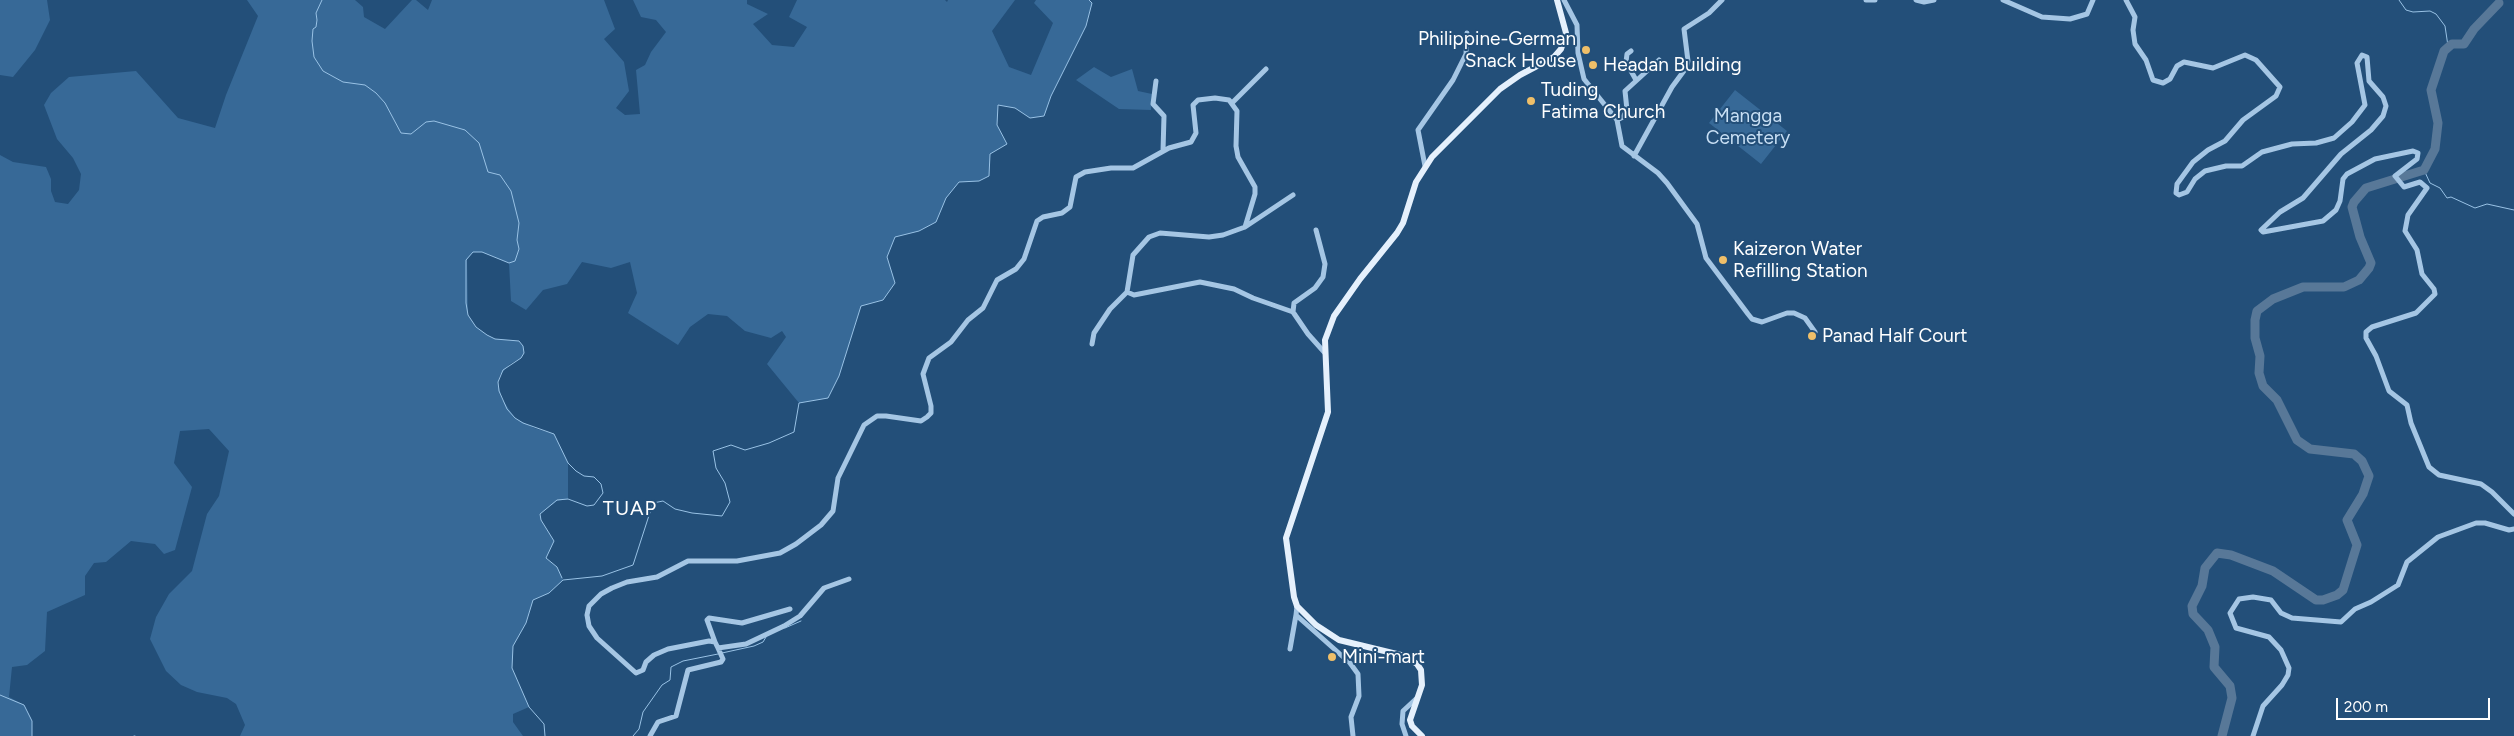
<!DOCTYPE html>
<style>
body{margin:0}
#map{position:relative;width:2514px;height:736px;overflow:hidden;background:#234f79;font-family:Figtree,sans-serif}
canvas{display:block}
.scale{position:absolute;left:2336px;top:698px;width:154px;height:22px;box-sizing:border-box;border:2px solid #fff;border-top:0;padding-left:6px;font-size:15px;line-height:18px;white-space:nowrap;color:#fff;-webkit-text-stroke:4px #234f79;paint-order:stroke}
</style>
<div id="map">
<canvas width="2514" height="736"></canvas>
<div class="scale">200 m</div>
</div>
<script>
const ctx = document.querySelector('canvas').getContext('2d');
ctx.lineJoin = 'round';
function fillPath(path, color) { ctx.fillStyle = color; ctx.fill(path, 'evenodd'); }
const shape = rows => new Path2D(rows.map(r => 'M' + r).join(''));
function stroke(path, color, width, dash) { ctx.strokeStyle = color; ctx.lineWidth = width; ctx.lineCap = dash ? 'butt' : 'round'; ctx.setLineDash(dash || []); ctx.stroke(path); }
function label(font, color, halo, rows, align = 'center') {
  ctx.font = font + ' Figtree,sans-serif'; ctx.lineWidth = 4; ctx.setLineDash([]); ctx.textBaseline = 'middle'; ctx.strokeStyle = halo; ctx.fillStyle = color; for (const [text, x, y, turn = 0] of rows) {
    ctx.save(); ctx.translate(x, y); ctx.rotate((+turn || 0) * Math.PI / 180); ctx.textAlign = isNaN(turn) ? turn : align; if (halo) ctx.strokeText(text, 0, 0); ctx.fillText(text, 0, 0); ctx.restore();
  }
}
fillPath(shape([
 [0,0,47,0,50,20,35,50,13,77,0,75],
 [247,0,355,0,363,7,364,17,385,29,412,0,416,0,428,10,432,0,604,0,615,29,604,39,624,62,629,91,616,108,625,115,640,114,636,70,645,65,651,52,666,32,656,20,641,17,633,0,747,0,747,4,768,14,753,24,772,45,794,47,807,27,789,17,797,0,945,0,947,2,948,0,1015,0,992,31,1009,67,1031,75,1053,23,1034,3,1036,0,1089,0,1092,3,1086,26,1051,96,1044,116,1030,118,1015,108,998,105,997,125,1007,144,990,154,989,176,979,181,959,182,946,198,936,222,919,231,895,237,887,257,895,283,883,300,861,306,839,376,828,398,799,403,767,364,786,337,782,331,771,338,745,331,727,316,708,314,690,327,678,345,628,313,637,293,630,262,611,268,582,262,567,284,543,290,526,310,511,301,509,263,482,252,473,252,467,260,468,315,476,327,487,335,496,339,519,341,523,346,524,353,521,358,510,364,500,375,498,383,502,399,515,418,534,428,554,434,568,463,568,499,557,501,540,514,541,520,554,541,546,558,557,567,563,580,549,593,533,600,526,623,513,646,512,668,529,707,513,714,513,722,523,736,240,736,245,725,236,704,227,698,197,692,181,685,166,671,150,639,156,617,169,594,192,571,207,514,219,496,229,451,209,429,180,431,174,463,192,487,175,550,164,554,155,544,131,541,106,562,94,563,85,576,85,595,47,612,45,651,27,665,12,667,9,697,24,705,32,721,32,736,0,736,0,155,13,162,46,167,51,179,51,191,55,202,68,204,79,190,81,174,73,158,57,139,44,105,51,93,69,77,136,71,178,118,215,128,226,95,258,16],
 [1094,67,1111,77,1132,69,1138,91,1152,94,1151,110,1119,109,1076,80],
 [1735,90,1787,131,1761,164,1709,123]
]), '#376997');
stroke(shape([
 [322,0,316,13,317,20,316,27,313,29,312,41,314,57,323,71,343,82,365,85,376,93,385,103,401,133,411,134,426,122,434,121,465,130,479,143,488,172,500,175,511,191,519,223,517,240,519,249,515,261,509,263,482,252,473,252,466,260,466,303,468,315,476,327,487,335,495,339,519,341,523,346,524,353,521,358,503,370,498,382,499,391,507,409,515,418,523,423,554,434,568,463,576,471,584,476,594,477,601,484,603,493,594,505,587,506,568,499,557,500,540,514,541,520,554,541,546,558,557,567,562,578],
 [2399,0,2406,10,2413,12,2430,11,2436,14,2445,26,2448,46],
 [2499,3,2502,0],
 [2424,170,2430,183,2440,188,2447,198,2451,197,2475,208,2487,204,2514,210],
 [785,628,801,621],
 [722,653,754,646,763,642,766,637],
 [0,695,24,705,32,721,32,736],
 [134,736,135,736],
 [545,736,544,724,529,707,512,668,513,646,526,623,533,600,549,593,563,580,602,576,633,565,653,503,663,501,675,509,692,513,722,516,730,502,725,483,716,468,713,451,731,445,745,450,769,443,794,432,799,403,828,398,839,376,861,306,883,300,895,283,887,257,895,237,919,231,936,222,946,198,959,182,979,181,989,176,990,154,1007,144,997,125,998,105,1015,108,1030,118,1044,116,1051,96,1086,26,1092,3,1089,0],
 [633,736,639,729,643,712,662,685,670,680,671,667,683,661,718,654]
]), '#99c2e5', 1);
stroke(shape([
 [2222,736,2232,698,2230,686,2214,667,2215,647,2208,630,2193,614,2192,606,2202,586,2205,568,2217,553,2231,555,2273,571,2316,600,2323,600,2337,595,2343,590,2357,545,2347,520,2363,494,2369,476,2362,461,2354,454,2310,449,2297,440,2277,400,2263,386,2259,373,2260,356,2255,338,2255,320,2257,311,2273,299,2303,287,2344,287,2359,280,2369,268,2371,263,2360,237,2352,207,2354,202,2366,188,2424,170,2435,149,2438,123,2431,90,2444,51,2452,44,2464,44,2474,29,2499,3]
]), '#587898', 9);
stroke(shape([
 [1564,0,1577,25,1578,53,1584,79,1617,120,1622,146,1658,173,1667,183,1697,224,1706,258,1748,314,1752,319,1762,322,1787,313,1794,313,1805,318,1815,332],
 [1866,0,1875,0],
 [1916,0,1924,2,1934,0],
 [2003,0,2042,17,2070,19,2087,14,2093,0],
 [2126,0,2135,17,2133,30,2135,44,2146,60,2153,80,2163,83,2170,79,2177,66,2184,62,2213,68,2245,55,2256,60,2280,87,2276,96,2243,120,2225,141,2208,150,2193,162,2177,184,2176,193,2179,195,2187,192,2195,179,2205,171,2226,166,2242,166,2262,152,2292,144,2316,143,2334,138,2352,122,2365,105,2357,63,2362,55,2367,57,2369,81,2383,97,2386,106,2383,116,2371,130,2341,154,2303,198,2280,212,2261,230,2263,232,2323,221,2336,210,2340,201,2343,179,2347,174,2375,159,2413,151,2418,153,2417,159,2395,176,2404,187,2420,182,2427,188,2408,215,2405,231,2417,250,2422,274,2434,289,2435,294,2416,313,2372,327,2366,332,2366,338,2376,356,2389,391,2407,405,2411,423,2429,467,2439,475,2481,484,2492,492,2514,514],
 [1631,51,1627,54,1626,62,1636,80],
 [1156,81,1153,104,1164,116,1163,151],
 [1232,103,1266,69],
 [1617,120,1623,117,1627,110,1625,91,1659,60],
 [1634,156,1672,87,1686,68,1688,61,1684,29,1709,13,1722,0],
 [1425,166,1418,130,1453,80,1466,54,1467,33],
 [1245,227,1293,195],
 [1293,312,1294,303,1315,288,1323,277,1325,264,1316,230],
 [1092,344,1094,333,1110,309,1127,292],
 [1297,606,1296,615,1350,663,1358,674,1359,696,1351,717,1353,736],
 [715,642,707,620,709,618,742,623,790,609],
 [718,648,746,644,784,626,800,616,824,588,849,579],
 [1290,649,1296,615],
 [650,736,658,722,676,716,688,670,721,662,723,659,718,648,715,642,709,641,668,649,654,655,646,662,643,670,636,673,597,638,589,626,587,615,589,606,601,594,612,588,627,582,657,577,688,561,737,561,780,553,796,544,821,525,833,511,838,478,864,425,877,416,886,416,921,421,927,417,931,413,931,406,923,374,929,358,951,342,968,320,983,308,997,280,1016,269,1024,259,1037,221,1043,217,1062,213,1070,207,1076,177,1085,172,1111,168,1133,168,1169,148,1191,142,1196,133,1193,105,1198,100,1215,98,1229,100,1237,111,1236,146,1238,157,1255,187,1255,194,1245,227,1223,235,1209,237,1160,233,1149,237,1133,255,1127,292,1134,295,1200,282,1234,289,1253,298,1293,312,1308,334,1325,353],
 [1406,736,1402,724,1403,711,1417,698],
 [2253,736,2263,706,2282,685,2288,675,2289,668,2281,650,2269,637,2236,628,2230,613,2239,599,2253,597,2271,600,2281,613,2292,618,2341,622,2355,609,2371,602,2398,585,2407,562,2438,537,2476,523,2485,523,2509,530,2514,529]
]), '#a5c6e4', 5);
stroke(shape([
 [1422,736,1412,726,1410,720,1422,685,1421,670,1417,664,1405,656,1339,640,1316,625,1297,606,1294,597,1286,538,1328,412,1325,340,1334,316,1360,279,1397,233,1403,223,1416,182,1432,157,1500,89,1520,75,1554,57,1561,49,1566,33,1557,0]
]), '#e5f0fc', 6);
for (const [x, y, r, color] of [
 [1586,50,5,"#efbf69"],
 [1593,65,5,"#efbf69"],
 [1531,101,5,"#efbf69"],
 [1723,260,5,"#efbf69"],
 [1812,336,5,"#efbf69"],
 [1332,657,5,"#efbf69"]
]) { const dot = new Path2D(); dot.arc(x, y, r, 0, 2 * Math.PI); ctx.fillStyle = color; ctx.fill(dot); stroke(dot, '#234f79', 2); }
label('19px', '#fff', '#234f79', [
 ["Philippine-German",1576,39,"right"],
 ["Snack House",1576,61,"right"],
 ["Headan Building",1603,65],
 ["Tuding",1541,90],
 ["Fatima Church",1541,112],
 ["Kaizeron Water",1733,249],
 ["Refilling Station",1733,271],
 ["Panad Half Court",1822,336],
 ["Mini-mart",1342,657]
], 'left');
label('19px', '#c8dff4', '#234f79', [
 ["Mangga",1748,116],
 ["Cemetery",1748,138]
]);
ctx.letterSpacing = '1px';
label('20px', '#fff', '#234f79', [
 ["TUAP",630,509]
]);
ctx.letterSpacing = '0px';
</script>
